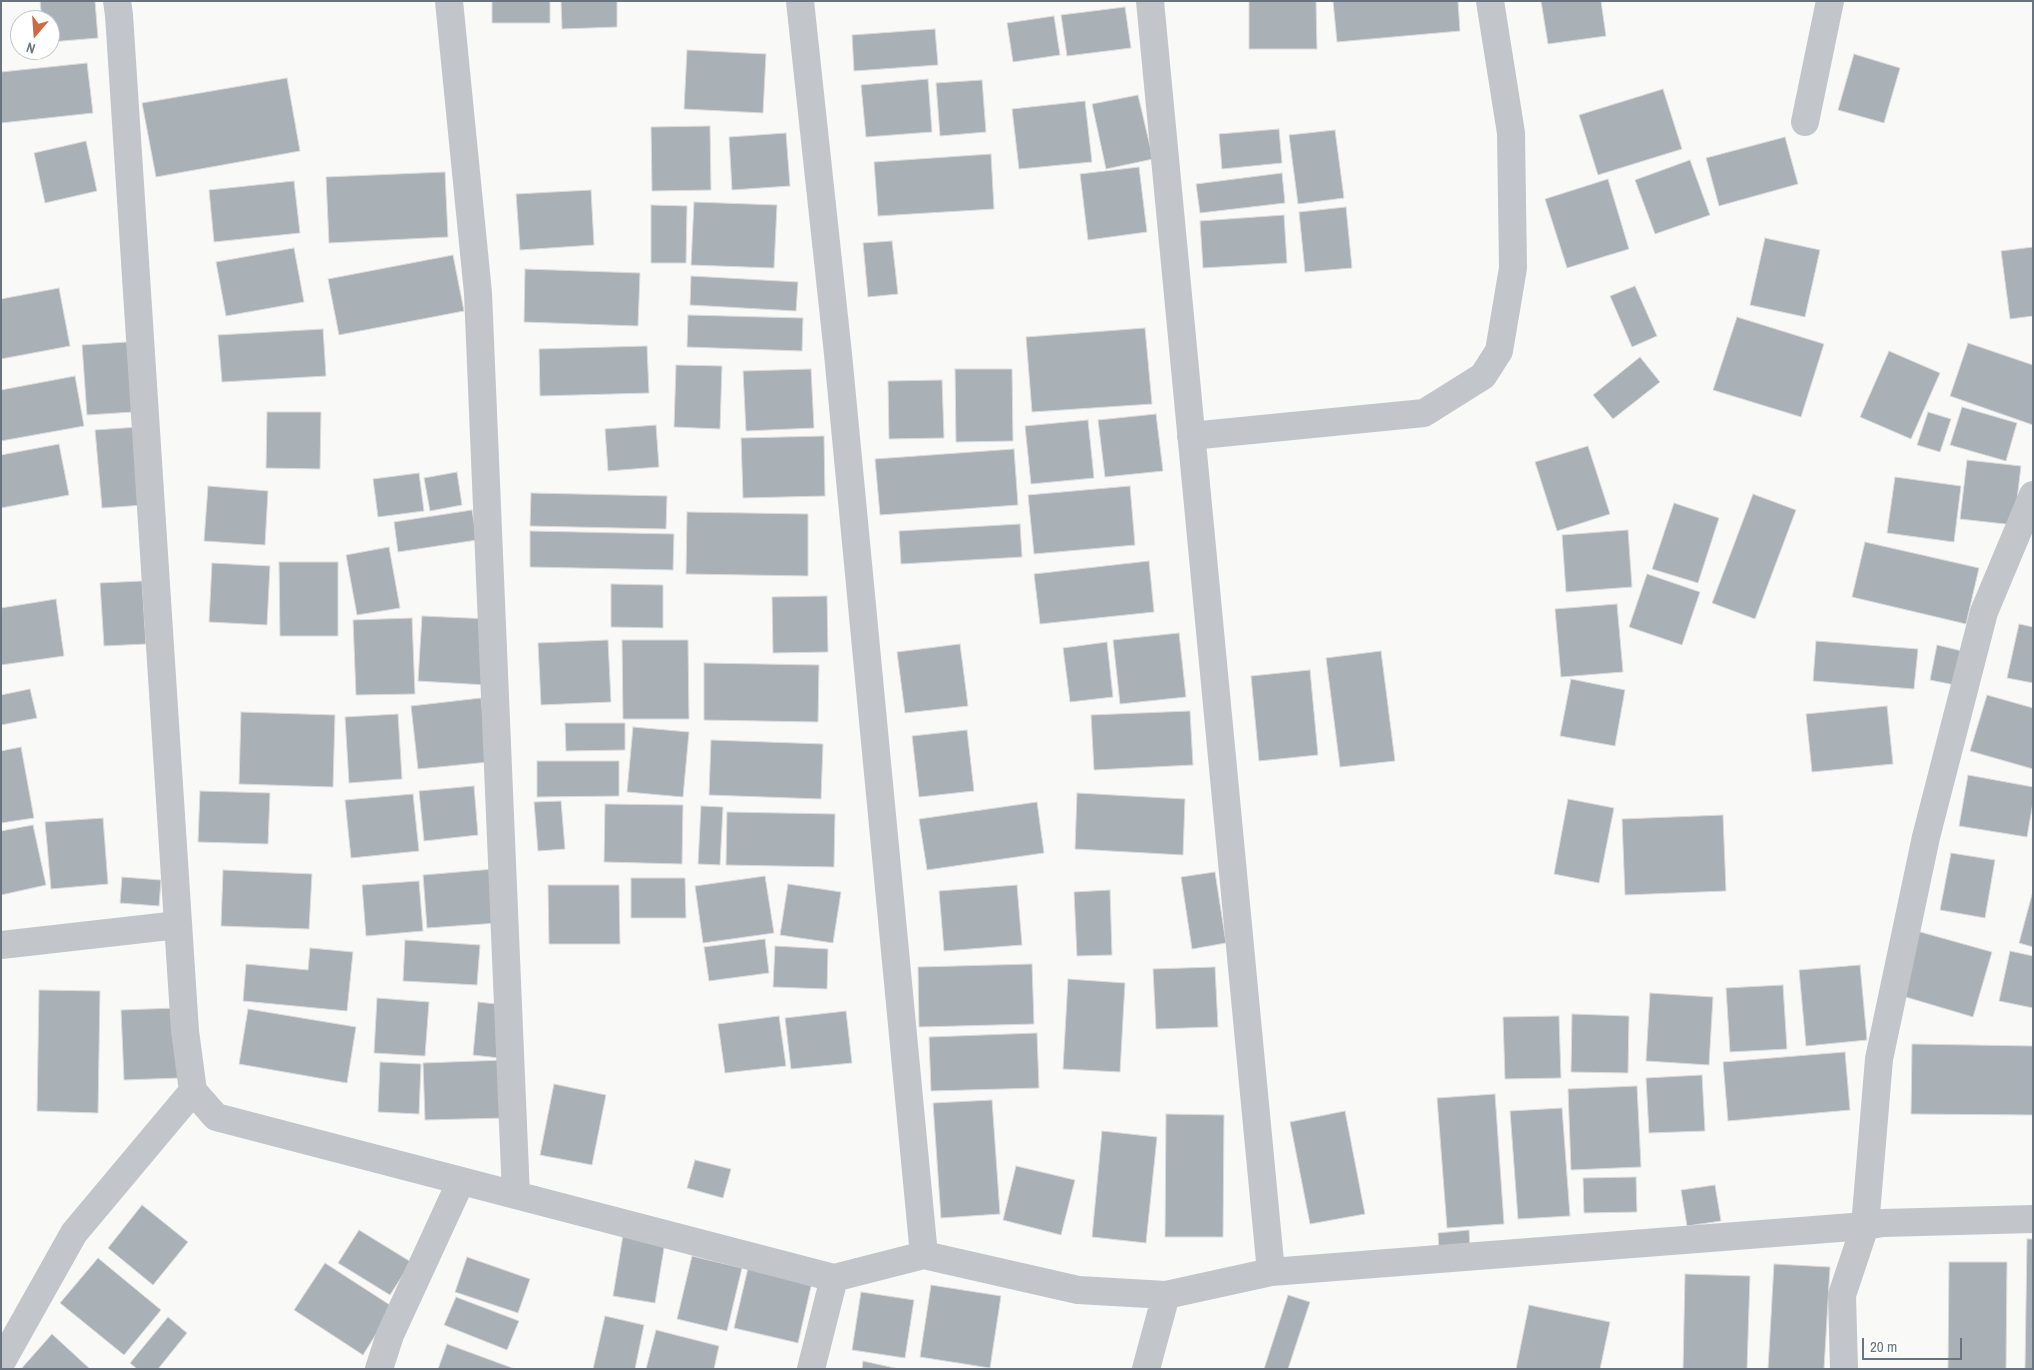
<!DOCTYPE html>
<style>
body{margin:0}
#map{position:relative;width:2034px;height:1370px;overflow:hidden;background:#f9f9f8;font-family:"Archivo Narrow",sans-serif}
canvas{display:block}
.frame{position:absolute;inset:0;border:2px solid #68747f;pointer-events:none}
.north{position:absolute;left:10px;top:10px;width:50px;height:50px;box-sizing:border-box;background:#fff;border:1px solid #c3c7cc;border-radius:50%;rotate:198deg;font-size:14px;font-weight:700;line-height:20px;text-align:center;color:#68747f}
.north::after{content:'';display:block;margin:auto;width:18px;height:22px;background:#cd6b44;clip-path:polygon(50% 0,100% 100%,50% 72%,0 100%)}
.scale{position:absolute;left:1862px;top:1338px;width:100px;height:22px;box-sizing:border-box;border:2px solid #68747f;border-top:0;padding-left:6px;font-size:15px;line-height:18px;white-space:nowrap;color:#68747f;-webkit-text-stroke:4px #fff;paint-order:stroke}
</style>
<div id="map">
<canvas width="2034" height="1370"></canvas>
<div class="frame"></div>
<div class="north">N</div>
<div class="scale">20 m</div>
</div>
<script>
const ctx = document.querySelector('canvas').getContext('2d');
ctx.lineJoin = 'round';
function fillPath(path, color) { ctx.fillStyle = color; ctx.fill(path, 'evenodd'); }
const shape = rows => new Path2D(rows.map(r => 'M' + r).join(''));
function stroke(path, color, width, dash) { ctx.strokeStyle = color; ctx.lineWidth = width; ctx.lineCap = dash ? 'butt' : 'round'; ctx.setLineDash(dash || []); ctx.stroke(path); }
const building = shape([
 [40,1,95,1,98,38,50,42,50,20,42,20,40,1],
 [492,1,550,1,550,23,492,23,492,1],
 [561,1,617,1,617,27,562,29,561,1],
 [1249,1,1316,1,1317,49,1249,49,1249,1],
 [1333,1,1458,1,1460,31,1337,42,1333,1],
 [1541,1,1601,1,1606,36,1548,44,1541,1],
 [1125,7,1131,48,1067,56,1061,15,1125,7],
 [1054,16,1060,55,1013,62,1007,23,1054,16],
 [935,29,938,65,854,71,852,35,935,29],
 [687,50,766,54,763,113,684,109,687,50],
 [1854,54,1900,68,1884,123,1838,110,1854,54],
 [87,63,93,113,1,123,1,72,87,63],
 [287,78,300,151,156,177,142,103,287,78],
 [928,79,932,132,866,137,861,85,928,79],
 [982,80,986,132,940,136,936,83,982,80],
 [1663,89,1682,149,1598,175,1579,115,1663,89],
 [1138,95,1153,159,1106,169,1092,104,1138,95],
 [1085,101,1092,162,1019,169,1012,109,1085,101],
 [710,126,711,190,652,191,651,127,710,126],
 [1279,129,1282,163,1222,169,1219,134,1279,129],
 [1335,130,1344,198,1298,204,1289,135,1335,130],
 [786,133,790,186,732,190,729,137,786,133],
 [1785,137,1798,184,1719,206,1706,158,1785,137],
 [86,141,97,191,45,203,34,153,86,141],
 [991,154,994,209,878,216,874,162,991,154],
 [1690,160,1710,215,1655,234,1635,180,1690,160],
 [1139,167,1147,232,1088,240,1080,174,1139,167],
 [445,172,448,237,329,243,326,177,445,172],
 [1282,173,1285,203,1200,213,1196,184,1282,173],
 [1608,179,1629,249,1567,268,1545,199,1608,179],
 [294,181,300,233,214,242,209,190,294,181],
 [591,190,594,245,520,250,516,194,591,190],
 [694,202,777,205,774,268,691,265,694,202],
 [651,205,687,206,686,263,651,263,651,205],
 [1346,207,1352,268,1305,272,1299,212,1346,207],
 [1284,215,1287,263,1203,268,1200,221,1284,215],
 [1765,238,1820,250,1805,317,1750,305,1765,238],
 [892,241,898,294,868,297,863,243,892,241],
 [2033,247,2033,316,2010,319,2001,251,2033,247],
 [294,248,304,302,226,316,216,262,294,248],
 [453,255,464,311,339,335,328,279,453,255],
 [525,269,640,273,638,326,524,322,525,269],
 [691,276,798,282,796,311,690,305,691,276],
 [1635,286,1657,336,1632,347,1610,296,1635,286],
 [59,288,70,346,1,359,1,299,59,288],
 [688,315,803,318,802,351,687,347,688,315],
 [1737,317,1824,344,1801,417,1713,390,1737,317],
 [1145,328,1152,404,1032,412,1026,337,1145,328],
 [323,329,326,376,222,382,218,335,323,329],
 [127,342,133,412,87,415,82,345,127,342],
 [1968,343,2033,365,2033,425,1950,396,1968,343],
 [647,346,649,393,540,396,539,349,647,346],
 [1889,351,1940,373,1911,439,1860,417,1889,351],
 [1640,357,1660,382,1613,419,1593,395,1640,357],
 [676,365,722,366,720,429,674,427,676,365],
 [811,369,814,428,746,431,743,371,811,369],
 [955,369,1012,369,1013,441,956,442,955,369],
 [75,376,84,426,1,441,1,390,75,376],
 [942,380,944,438,889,439,888,381,942,380],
 [1962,407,2017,423,2006,461,1950,445,1962,407],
 [267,412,321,412,320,469,266,468,267,412],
 [1928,412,1951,419,1940,452,1917,445,1928,412],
 [1156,414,1163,471,1105,477,1098,420,1156,414],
 [1088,420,1094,478,1031,484,1025,426,1088,420],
 [656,425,659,467,608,471,605,429,656,425],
 [138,427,144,505,102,508,95,430,138,427],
 [824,436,825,496,743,498,741,438,824,436],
 [59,444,69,495,1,508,1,455,59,444],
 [1588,446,1610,514,1557,531,1535,462,1588,446],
 [1014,449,1018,505,880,515,875,459,1014,449],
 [1967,460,2021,466,2014,525,1960,519,1967,460],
 [457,472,462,505,430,511,424,478,457,472],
 [419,473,424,511,378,517,373,479,419,473],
 [1895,477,1961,486,1954,542,1887,533,1895,477],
 [208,486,268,491,265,545,204,541,208,486],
 [1130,486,1135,545,1034,554,1028,495,1130,486],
 [531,493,667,496,666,529,530,526,531,493],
 [1753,494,1796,510,1755,619,1712,603,1753,494],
 [1674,503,1719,518,1698,583,1652,569,1674,503],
 [472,510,477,540,398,552,394,522,472,510],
 [687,512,808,514,808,576,686,574,687,512],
 [1020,524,1022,557,901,564,899,531,1020,524],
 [1628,530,1632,587,1566,592,1562,535,1628,530],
 [530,531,674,534,673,570,530,567,530,531],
 [1865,542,1979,568,1966,624,1852,597,1865,542],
 [389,547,400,608,357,615,346,555,389,547],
 [1149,561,1154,612,1040,624,1034,574,1149,561],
 [279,562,338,562,338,636,280,636,279,562],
 [212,563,270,566,267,625,209,622,212,563],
 [1647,574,1700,592,1682,645,1629,627,1647,574],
 [142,581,146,644,104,646,100,583,142,581],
 [611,584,663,585,663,628,611,627,611,584],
 [827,596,828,652,773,653,772,597,827,596],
 [56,599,64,656,1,665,1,608,56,599],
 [1617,604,1623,672,1561,677,1555,609,1617,604],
 [422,616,490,619,486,685,418,681,422,616],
 [412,618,415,694,356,695,353,620,412,618],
 [2019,624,2033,627,2033,683,2007,678,2019,624],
 [1179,633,1186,697,1120,704,1113,640,1179,633],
 [608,640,611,702,541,705,538,643,608,640],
 [622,640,688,640,689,719,623,719,622,640],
 [1816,641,1918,649,1914,689,1813,681,1816,641],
 [1107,642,1113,697,1070,702,1063,648,1107,642],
 [960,644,968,706,905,713,897,652,960,644],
 [1937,645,1962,651,1955,685,1930,680,1937,645],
 [1381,651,1395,761,1340,767,1326,658,1381,651],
 [704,663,819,665,818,722,704,720,704,663],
 [1310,670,1318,755,1259,761,1251,676,1310,670],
 [1571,679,1625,690,1615,746,1560,736,1571,679],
 [30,689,37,718,1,725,1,695,30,689],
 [1987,695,2033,708,2033,769,1970,751,1987,695],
 [481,698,489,762,418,769,411,706,481,698],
 [1887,706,1893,764,1812,772,1806,714,1887,706],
 [1190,711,1193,765,1094,770,1091,715,1190,711],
 [241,712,335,715,333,787,239,784,241,712],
 [398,714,402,779,349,783,345,717,398,714],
 [565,723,625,723,625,750,566,751,565,723],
 [633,727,689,732,683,797,627,792,633,727],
 [967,730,974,791,919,797,912,736,967,730],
 [711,740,823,744,821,799,709,795,711,740],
 [21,747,34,818,1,823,1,751,21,747],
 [537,761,619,761,619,796,537,797,537,761],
 [1968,775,2033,787,2033,802,2027,837,1959,826,1968,775],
 [474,786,478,835,424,841,419,791,474,786],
 [200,791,270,793,268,844,198,842,200,791],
 [1077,793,1185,799,1183,855,1075,849,1077,793],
 [413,794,419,851,351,858,345,800,413,794],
 [1568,799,1614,808,1599,883,1554,874,1568,799],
 [561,801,565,849,538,851,534,802,561,801],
 [1037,802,1044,853,927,870,919,819,1037,802],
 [605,804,683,805,682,864,604,862,605,804],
 [701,806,723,807,720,865,698,864,701,806],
 [727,812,835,814,834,867,726,865,727,812],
 [1723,815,1726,891,1625,895,1622,819,1723,815],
 [103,818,108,884,51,889,45,822,103,818],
 [33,825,46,885,1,895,1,831,33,825],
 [1951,853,1995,860,1985,918,1940,910,1951,853],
 [494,869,498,923,427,928,423,875,494,869],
 [223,870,312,874,309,929,221,926,223,870],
 [1215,872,1226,943,1192,949,1181,877,1215,872],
 [765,876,774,933,703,943,695,886,765,876],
 [122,877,161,880,159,906,120,903,122,877],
 [631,878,685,878,686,918,631,918,631,878],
 [419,881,423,931,366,936,362,885,419,881],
 [788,884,841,892,833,943,780,935,788,884],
 [548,885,619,885,620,944,549,944,548,885],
 [1017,885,1022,945,944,951,939,891,1017,885],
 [1110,890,1112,955,1077,956,1074,892,1110,890],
 [2033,891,2033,947,2019,943,2033,891],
 [1917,931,1992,952,1973,1017,1899,995,1917,931],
 [765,939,769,973,709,981,704,947,765,939],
 [405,940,480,945,477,985,403,981,405,940],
 [775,946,828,949,827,989,773,987,775,946],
 [310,948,353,952,347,1011,243,1001,246,964,308,970,310,948],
 [2010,951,2033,956,2033,1008,1999,1001,2010,951],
 [1032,964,1034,1024,919,1027,918,967,1032,964],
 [1860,965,1867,1040,1806,1046,1799,970,1860,965],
 [1215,967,1218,1027,1156,1029,1153,969,1215,967],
 [1068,979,1125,983,1120,1072,1063,1069,1068,979],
 [1783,985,1787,1049,1730,1052,1726,988,1783,985],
 [39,990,100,991,98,1113,37,1111,39,990],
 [1650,993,1713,997,1709,1065,1646,1061,1650,993],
 [377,998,429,1002,425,1056,374,1053,377,998],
 [478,1002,505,1005,499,1058,473,1055,478,1002],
 [176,1008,180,1078,124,1080,121,1010,176,1008],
 [248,1009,356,1027,347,1083,239,1064,248,1009],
 [846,1011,852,1063,791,1069,785,1018,846,1011],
 [1572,1014,1629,1016,1628,1073,1571,1072,1572,1014],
 [779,1016,786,1066,725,1073,718,1024,779,1016],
 [1559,1016,1561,1078,1505,1079,1503,1017,1559,1016],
 [1037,1033,1039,1088,931,1091,929,1037,1037,1033],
 [1912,1044,2033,1046,2033,1115,1911,1114,1912,1044],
 [1845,1052,1850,1110,1728,1121,1723,1062,1845,1052],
 [505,1060,506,1118,425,1120,423,1063,505,1060],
 [380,1062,421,1064,419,1114,378,1112,380,1062],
 [1702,1075,1705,1131,1649,1133,1646,1078,1702,1075],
 [554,1084,606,1095,592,1165,540,1155,554,1084],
 [1637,1086,1641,1167,1571,1170,1568,1089,1637,1086],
 [1495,1094,1504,1224,1447,1228,1437,1098,1495,1094],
 [992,1100,1000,1214,941,1218,933,1103,992,1100],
 [1562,1108,1570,1216,1518,1219,1510,1111,1562,1108],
 [1345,1111,1365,1214,1310,1224,1290,1122,1345,1111],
 [1166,1114,1224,1115,1223,1237,1165,1237,1166,1114],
 [1102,1131,1157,1137,1146,1243,1092,1237,1102,1131],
 [695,1160,731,1169,723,1198,687,1188,695,1160],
 [1016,1166,1075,1180,1061,1235,1003,1220,1016,1166],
 [1636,1177,1637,1212,1584,1213,1583,1178,1636,1177],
 [1715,1185,1721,1221,1687,1226,1681,1190,1715,1185],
 [142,1205,188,1242,153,1285,108,1248,142,1205],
 [624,1229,666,1236,655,1303,613,1296,624,1229],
 [359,1230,411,1262,390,1295,338,1263,359,1230],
 [1469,1230,1470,1247,1439,1250,1438,1233,1469,1230],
 [2027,1239,2033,1239,2033,1369,2025,1369,2027,1239],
 [692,1256,742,1268,727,1331,677,1319,692,1256],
 [467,1257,530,1279,518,1313,455,1292,467,1257],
 [98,1258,161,1310,124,1355,60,1303,98,1258],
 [1949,1262,2007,1262,2006,1369,1948,1369,1949,1262],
 [325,1263,393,1307,363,1355,294,1310,325,1263],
 [1774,1264,1830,1267,1824,1369,1768,1369,1774,1264],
 [748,1268,812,1282,798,1343,734,1328,748,1268],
 [1685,1274,1750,1276,1747,1369,1683,1369,1685,1274],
 [931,1285,1001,1296,990,1368,920,1357,931,1285],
 [861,1292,914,1300,905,1358,852,1350,861,1292],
 [1288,1295,1310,1302,1288,1369,1264,1369,1288,1295],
 [456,1297,519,1321,507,1350,444,1325,456,1297],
 [1529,1305,1610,1322,1600,1369,1516,1369,1529,1305],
 [605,1316,644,1325,635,1369,593,1369,605,1316],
 [168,1317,187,1333,158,1369,137,1369,130,1363,168,1317],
 [656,1330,719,1346,714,1369,646,1369,656,1330],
 [52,1334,90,1369,21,1369,52,1334],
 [447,1344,515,1369,438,1369,447,1344],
 [863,1361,899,1369,862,1369,863,1361]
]);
fillPath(building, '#a9b0b6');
stroke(building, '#dbdbda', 1);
stroke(shape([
 [117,1,119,15,185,1031,193,1091,216,1117,834,1278],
 [449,1,478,293,516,1195],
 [800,1,838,354,924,1255],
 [1150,1,1271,1272],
 [1805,122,1830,1],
 [1191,436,1424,413,1483,376,1499,351,1513,268,1511,133,1490,1],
 [1,945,178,925],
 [1,1363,74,1233,193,1091],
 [379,1369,390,1335,461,1181],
 [811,1369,834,1278,924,1255,1078,1290,1166,1295,1271,1272,1865,1226,1883,1223,2033,1219],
 [1146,1369,1166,1295],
 [1844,1369,1842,1295,1865,1226,1879,1059,1926,837,1984,612,2033,495]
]), '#c2c5c9', 28);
</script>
